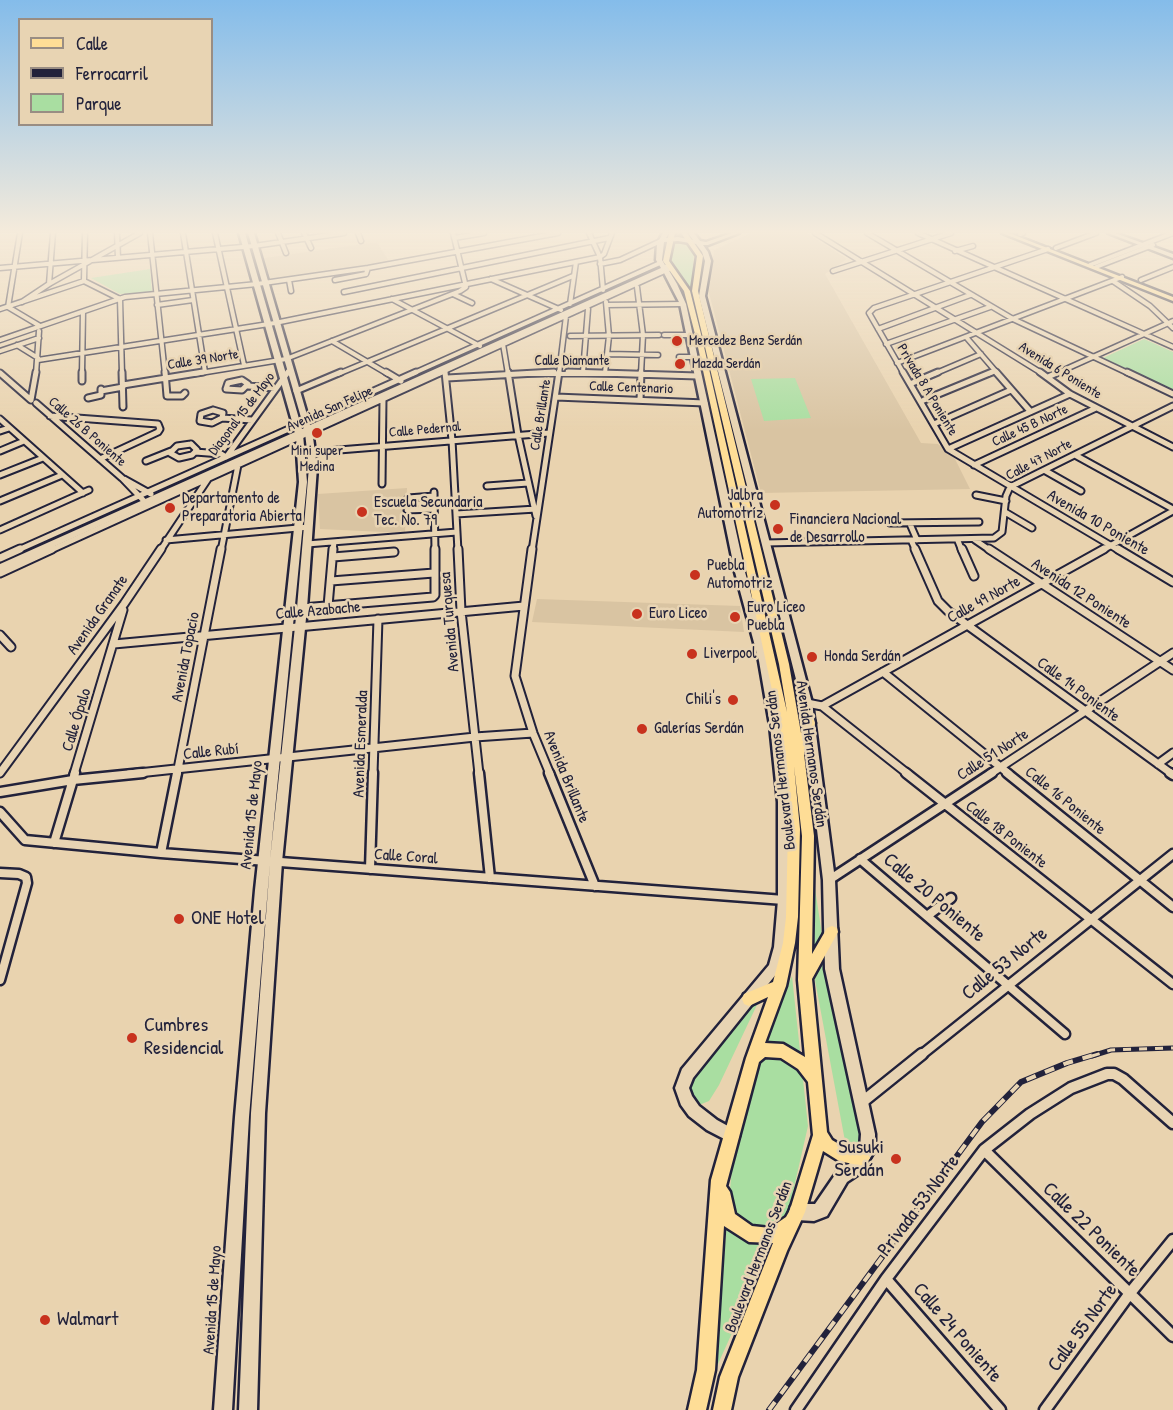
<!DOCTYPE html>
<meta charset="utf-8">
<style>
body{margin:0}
#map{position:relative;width:1173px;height:1410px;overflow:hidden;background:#e9d3af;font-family:"Patrick Hand",sans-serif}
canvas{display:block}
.legend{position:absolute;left:18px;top:18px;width:195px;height:108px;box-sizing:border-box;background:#e8d4b3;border:2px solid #998d83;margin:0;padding:8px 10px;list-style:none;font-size:18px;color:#22223b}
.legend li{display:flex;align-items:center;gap:12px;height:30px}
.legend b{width:30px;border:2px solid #998d83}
</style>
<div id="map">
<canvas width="1173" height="1410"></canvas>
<ul class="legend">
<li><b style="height:8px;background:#fedd96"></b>Calle</li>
<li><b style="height:8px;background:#22223b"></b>Ferrocarril</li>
<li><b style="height:16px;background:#a9dea1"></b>Parque</li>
</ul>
</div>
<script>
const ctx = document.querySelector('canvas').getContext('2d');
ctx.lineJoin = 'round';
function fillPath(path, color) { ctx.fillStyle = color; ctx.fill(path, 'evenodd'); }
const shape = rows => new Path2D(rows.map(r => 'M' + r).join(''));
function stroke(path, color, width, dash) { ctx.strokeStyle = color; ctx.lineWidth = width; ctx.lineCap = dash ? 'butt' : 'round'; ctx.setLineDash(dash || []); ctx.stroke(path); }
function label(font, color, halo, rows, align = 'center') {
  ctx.font = font + ' "Patrick Hand",sans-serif'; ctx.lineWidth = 5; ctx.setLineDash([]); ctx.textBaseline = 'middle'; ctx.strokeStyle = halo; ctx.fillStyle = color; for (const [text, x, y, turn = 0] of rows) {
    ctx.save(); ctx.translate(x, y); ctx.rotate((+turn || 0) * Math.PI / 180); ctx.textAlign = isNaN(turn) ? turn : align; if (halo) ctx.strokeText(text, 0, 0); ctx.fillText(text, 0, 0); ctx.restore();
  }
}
fillPath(shape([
 [751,233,807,233,847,259,825,274,921,443,938,444,955,459,970,489,761,493,708,289,714,250],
 [377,242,390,263,271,280,264,258],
 [407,488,405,533,320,529,318,494],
 [537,599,740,606,744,632,532,622]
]), '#d9c4a2');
fillPath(shape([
 [673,233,680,233,694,255,692,289,687,289,669,261],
 [150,269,152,292,120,294,91,278],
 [1144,339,1173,352,1173,390,1103,358],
 [795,378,811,418,764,421,751,379],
 [812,869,828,974,861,1129,861,1140,857,1144,845,1141,814,975],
 [779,916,784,918,779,951,764,990,719,1085,709,1101,699,1105,687,1096,685,1088,697,1064,773,960],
 [792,976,808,1126,790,1205,713,1375,735,1135,749,1080]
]), '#a9dea1');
const streetFar4 = shape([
 [117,233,118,258],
 [150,233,165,374],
 [183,233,205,372],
 [215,233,244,365],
 [278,233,286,253],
 [304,233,311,248],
 [358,233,361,241],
 [589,233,600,257,603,290],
 [815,233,1043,374],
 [867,233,1013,319,1130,374],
 [918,233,1173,347],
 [1020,234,1023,233],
 [454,238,484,233],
 [1056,248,1096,233],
 [955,251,973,246],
 [600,257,604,254,612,233],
 [600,264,620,260,663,240],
 [1090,265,1173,233],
 [1096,267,1153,245],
 [0,268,254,246,344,233],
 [833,271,951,233],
 [491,279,561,310],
 [289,280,291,291],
 [335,280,366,274,368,268],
 [1141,280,1173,267],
 [84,281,85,233],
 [84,281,120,299],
 [1113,281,1150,306,1173,328],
 [49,284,53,233],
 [637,287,643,335,641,374],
 [344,292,609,238],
 [453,294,472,303],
 [120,299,122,374],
 [392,299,480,346],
 [22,302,49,284,140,233],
 [570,304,576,262],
 [157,305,193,300],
 [607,305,683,304],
 [8,307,20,233],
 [8,307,40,326],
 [0,309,84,281],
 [878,329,970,295],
 [664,335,689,335],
 [570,336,659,335],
 [966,337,998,374],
 [0,340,125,297,257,284,368,268,558,233],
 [332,341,388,374],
 [503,344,508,374],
 [886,344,990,307],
 [17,345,38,358],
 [0,351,39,338],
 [607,354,658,355],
 [679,357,694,357],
 [38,360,275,323,600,257],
 [897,363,1122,277],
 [445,369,445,374],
 [583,372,588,309],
 [605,373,609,336,606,302],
 [36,374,39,331],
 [82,374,83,312],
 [194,374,286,359,460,291,466,287,453,233],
 [287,374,289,371],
 [338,374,573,276],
 [412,374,660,263],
 [438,374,669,269],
 [526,374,620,374],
 [559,374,566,316],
 [904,374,869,313,874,308,1048,249],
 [934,374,981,354],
 [988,374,995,371],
 [1055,374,1173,321]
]);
const streetFar3 = shape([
 [122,372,123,407],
 [165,372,167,396,182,396,185,393],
 [386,372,401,381],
 [445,372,452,440,458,551],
 [508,372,518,435,536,516],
 [568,372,698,376],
 [903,372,948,449,1120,551],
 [996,372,1030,411],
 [1040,372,1070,394,1173,447],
 [1127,372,1173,394],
 [0,373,31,400,36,372],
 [1048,377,1059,372],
 [447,378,554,372],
 [242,380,248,384,242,390,226,389,228,383,242,380],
 [82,381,82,372],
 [910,384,938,372],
 [123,385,203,372],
 [248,386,275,388],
 [101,391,123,387],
 [296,391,341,372],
 [556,397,705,403],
 [88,398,101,395,101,389],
 [640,400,641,372],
 [924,400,992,372],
 [36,403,122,478,145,502],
 [213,410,223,413,222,418,212,423,200,421,201,414,213,410],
 [50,416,158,424,160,429,158,432,100,459],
 [222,418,252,420],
 [0,419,83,493],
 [934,424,1011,390],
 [0,431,9,428],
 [191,444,197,450,192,455,179,458,170,453,177,446,191,444],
 [948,449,1070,394],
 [0,451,24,441],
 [195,452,221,454,226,457],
 [302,453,549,433],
 [1075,455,1173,509],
 [227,456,288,372],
 [146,461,171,451],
 [974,465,1096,408],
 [1044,470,1081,491],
 [0,475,43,458],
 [124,479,151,494],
 [382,484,383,399],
 [487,486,528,483],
 [434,492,435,551],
 [976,495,1006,501],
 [408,498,434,496],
 [0,501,62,475],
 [407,510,434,509],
 [1005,512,1032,528],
 [456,514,536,509],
 [890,523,979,522],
 [910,524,917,540],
 [0,530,89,490],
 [166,540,309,527],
 [911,540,916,551],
 [975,540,991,551],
 [958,541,962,551],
 [765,543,994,538,1002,532,1006,496,1010,487,1173,406],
 [307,544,457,532],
 [16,551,416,372],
 [49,551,442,372],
 [160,551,208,479],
 [221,551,238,465],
 [333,551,334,542],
 [532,551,559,372],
 [1101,551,1173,511]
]);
const streetFar2 = shape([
 [458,549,461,611,479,774],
 [532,549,515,676,533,733,550,774],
 [915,549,938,601,948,611,1172,774],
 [962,549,974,576],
 [989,549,1173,670],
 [1118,549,1173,582],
 [333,557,394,552],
 [0,558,20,549],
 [0,573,52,549],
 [331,581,434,573],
 [328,606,333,549],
 [302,608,433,597,435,595,435,549],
 [0,635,11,647],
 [114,644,524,606],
 [883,672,1009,774],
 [807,703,822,706,1104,549],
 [822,706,908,774],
 [1158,764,1173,753],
 [0,773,124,604,161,549],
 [74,774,123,610],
 [129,774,475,737,533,733],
 [177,774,221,549],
 [373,774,378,619],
 [990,774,1173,653]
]);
const streetFar1 = shape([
 [479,773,490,878],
 [549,773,595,886],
 [906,773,1173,984],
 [1007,773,1173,907],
 [1170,773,1173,775],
 [0,792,73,780,143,773],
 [0,812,25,840,161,853,784,900],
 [54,843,75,773],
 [161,853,177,773],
 [860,859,1065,1034],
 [370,869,373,773],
 [0,873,19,874,26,877,27,883,0,980],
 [829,880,992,773],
 [927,916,951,898],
 [920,1056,1173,854]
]);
const street = shape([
 [861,1103,922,1054],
 [984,1150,1173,1336],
 [886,1279,1000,1410],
 [796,1410,886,1279,984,1150,1030,1114,1071,1088,1107,1074,1114,1074,1123,1079,1173,1123],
 [1045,1410,1130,1293,1173,1240]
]);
const secondary = shape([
 [239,233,245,233,302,429,304,428,248,233,254,233,310,425,661,268,656,260,657,244,663,233,669,233,666,238,678,237,693,240,688,233,694,233,700,241,706,242,732,233,739,233,708,245,703,245,708,252,711,261,705,296,812,703,835,880,839,969,875,1134,875,1150,872,1155,859,1174,847,1182,827,1216,814,1221,797,1220,791,1218,789,1212,791,1206,797,1204,815,1204,837,1172,849,1164,857,1153,860,1148,861,1134,825,969,823,880,802,703,699,296,705,261,702,252,696,244,678,241,664,242,662,260,665,265,669,264,672,266,668,269,677,284,686,304,745,572,769,661,780,725,790,802,790,900,788,947,781,968,693,1078,689,1088,692,1096,699,1106,717,1120,737,1131,739,1136,737,1141,732,1143,707,1130,689,1116,681,1105,675,1088,682,1069,769,965,774,947,778,900,778,802,770,725,759,661,735,572,680,304,663,271,312,430,317,467,307,608,282,862,265,1113,257,1410,239,1410,251,1113,270,863,249,1117,232,1410,214,1410,235,1117,255,890,299,482,296,437,0,571,0,564,295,432,239,233],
 [305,433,309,467,297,608,270,860,307,482,303,434,305,433],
 [1108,233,1115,233,1173,254,1173,258,1108,233]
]);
const primary = shape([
 [669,233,675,233,669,261,690,291,702,338,787,712,779,664,692,291,697,256,681,233,687,233,703,256,698,291,789,664,801,733,806,720,810,719,814,720,815,723,804,754,814,836,812,954,827,928,832,926,837,928,838,932,812,979,827,1132,832,1140,842,1146,867,1153,870,1158,867,1163,862,1166,839,1161,823,1151,805,1212,787,1251,738,1377,731,1410,713,1410,720,1377,773,1243,749,1242,724,1226,715,1370,706,1410,688,1410,697,1370,711,1180,746,1058,768,997,749,1006,744,1004,742,999,744,994,773,982,783,943,786,917,788,829,780,727,696,338,684,291,663,261,669,233],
 [794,766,802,836,798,980,805,1057,783,1044,765,1043,786,986,795,943,798,917,800,829,794,766],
 [765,1057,781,1058,798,1069,808,1082,813,1135,790,1210,786,1217,770,1228,752,1226,735,1214,730,1192,726,1186,759,1062,765,1057],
 [1002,233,1009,233,1173,297,1173,301,1002,233]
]);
stroke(streetFar4, '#22223b', 7);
stroke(streetFar3, '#22223b', 9);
stroke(streetFar2, '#22223b', 11);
stroke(streetFar1, '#22223b', 13);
stroke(street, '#22223b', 15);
stroke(secondary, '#22223b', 5);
stroke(primary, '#22223b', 5);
stroke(streetFar4, '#e8d4b3', 4);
stroke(streetFar3, '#e8d4b3', 5);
stroke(streetFar2, '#e8d4b3', 7);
stroke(streetFar1, '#e8d4b3', 8);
stroke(street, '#e8d4b3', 10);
fillPath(secondary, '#e8d4b3');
fillPath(primary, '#fedd96');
const railFar1 = shape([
 [1092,1056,1111,1050,1173,1048]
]);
const rail = shape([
 [769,1410,982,1122,1021,1082,1067,1063,1097,1054]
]);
stroke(railFar1, '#22223b', 5);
stroke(rail, '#22223b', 6);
stroke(railFar1, '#e8d4b3', 3, [8]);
stroke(rail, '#e8d4b3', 4, [10]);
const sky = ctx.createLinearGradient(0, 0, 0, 430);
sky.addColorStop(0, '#84bcea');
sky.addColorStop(0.54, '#f5ebdb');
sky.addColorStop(1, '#f5ebdb00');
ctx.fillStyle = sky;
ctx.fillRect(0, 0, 1173, 430);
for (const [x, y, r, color] of [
 [677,341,6,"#c8321e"],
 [680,364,6,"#c8321e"],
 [317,433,6,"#c8321e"],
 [775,505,6,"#c8321e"],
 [170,508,6,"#c8321e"],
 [362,512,6,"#c8321e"],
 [778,529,6,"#c8321e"],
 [695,575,6,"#c8321e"],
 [637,614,6,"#c8321e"],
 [735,617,6,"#c8321e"],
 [692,654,6,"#c8321e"],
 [812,657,6,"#c8321e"],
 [733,700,6,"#c8321e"],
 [642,729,6,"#c8321e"],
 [179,919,6,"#c8321e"],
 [132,1038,6,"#c8321e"],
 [896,1159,6,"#c8321e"],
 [45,1320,6,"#c8321e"]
]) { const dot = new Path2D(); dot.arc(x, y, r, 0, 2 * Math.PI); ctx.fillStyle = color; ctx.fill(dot); stroke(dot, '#e8d4b3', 2); }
label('14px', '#22223b', '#e8d4b3', [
 ["Mercedez Benz Serdán",689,341],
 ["Mazda Serdán",692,364],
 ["Mini super",317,451,"center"],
 ["Medina",317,467,"center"]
], 'left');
label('14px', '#22223b', '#e8d4b3', [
 ["Calle 39 Norte",203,360,-9],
 ["Calle Diamante",572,361],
 ["Avenida 6 Poniente",1060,371,32],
 ["Calle Centenario",631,388,2],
 ["Privada 8 A Poniente",927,390,59],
 ["Avenida San Felipe",330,409,-24],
 ["Diagonal 15 de Mayo",242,414,-53],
 ["Calle Brillante",541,415,-81],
 ["Calle 45 B Norte",1030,426,-25],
 ["Calle Pedernal",425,430,-5],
 ["Calle 26 B Poniente",87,432,41],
 ["Calle 47 Norte",1039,460,-28]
]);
label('16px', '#22223b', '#e8d4b3', [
 ["Jalbra",763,496,"right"],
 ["Automotríz",763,514,"right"],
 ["Departamento de",182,499],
 ["Preparatoria Abierta",182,517],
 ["Escuela Secundaria",374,503],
 ["Tec. No. 79",374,521],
 ["Financiera Nacional",790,520],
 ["de Desarrollo",790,538],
 ["Puebla",707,566],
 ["Automotriz",707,584],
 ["Euro Liceo",747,608],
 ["Puebla",747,626],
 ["Euro Liceo",649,614],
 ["Liverpool",704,654],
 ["Honda Serdán",824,657],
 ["Chili's",721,700,"right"],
 ["Galerías Serdán",654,729]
], 'left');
label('16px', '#22223b', '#e8d4b3', [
 ["Avenida 10 Poniente",1098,523,30],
 ["Avenida 12 Poniente",1081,594,33],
 ["Calle 49 Norte",984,600,-29],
 ["Calle Azabache",318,611,-5],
 ["Avenida Granate",98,615,-55],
 ["Avenida Turquesa",450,622,-95],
 ["Avenida Topacio",186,657,-79],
 ["Calle 14 Poniente",1078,690,36],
 ["Calle Ópalo",77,720,-73],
 ["Avenida Esmeralda",361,744,-88],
 ["Calle Rubí",211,752,-6],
 ["Avenida Hermanos Serdán",811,754,82],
 ["Calle 51 Norte",993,755,-33],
 ["Boulevard Hermanos Serdán",781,770,-97],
 ["Avenida Brillante",566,777,68],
 ["Calle 16 Poniente",1065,801,39],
 ["Avenida 15 de Mayo",252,815,-84],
 ["Calle 18 Poniente",1006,835,38],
 ["Calle Coral",406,857,4],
 ["Boulevard Hermanos Serdán",759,1257,-69],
 ["Avenida 15 de Mayo",213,1300,-86]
]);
label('20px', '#22223b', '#e8d4b3', [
 ["Calle 20 Poniente",934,898,40],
 ["Calle 53 Norte",1005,964,-39],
 ["Privada 53 Norte",919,1206,-53],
 ["Calle 22 Poniente",1091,1230,44],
 ["Calle 55 Norte",1083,1328,-54],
 ["Calle 24 Poniente",957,1333,49]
]);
label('20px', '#22223b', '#e8d4b3', [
 ["ONE Hotel",191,919],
 ["Cumbres",144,1026],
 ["Residencial",144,1049],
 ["Susuki",884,1148,"right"],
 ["Serdán",884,1171,"right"],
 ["Walmart",57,1320]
], 'left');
</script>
